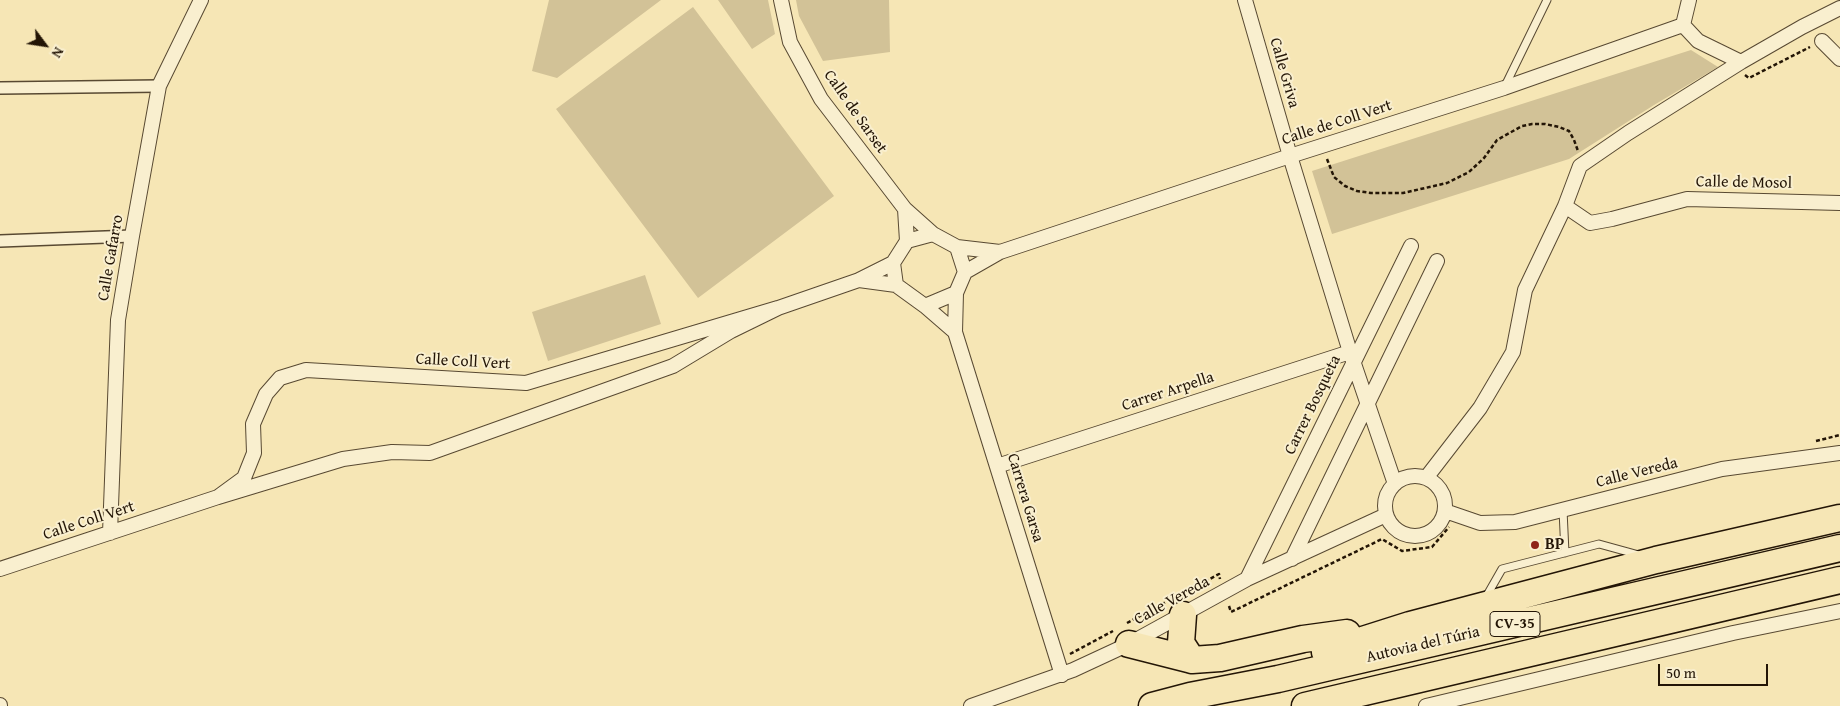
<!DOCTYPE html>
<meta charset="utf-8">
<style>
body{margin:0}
#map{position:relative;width:1840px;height:706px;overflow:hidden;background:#f6e6b5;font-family:"Gentium Book Plus",serif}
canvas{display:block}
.north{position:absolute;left:20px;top:20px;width:50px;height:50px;-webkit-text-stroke:4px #f9efcf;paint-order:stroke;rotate:121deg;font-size:14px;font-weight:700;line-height:20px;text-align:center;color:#231506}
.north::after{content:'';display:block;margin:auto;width:18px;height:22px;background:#231506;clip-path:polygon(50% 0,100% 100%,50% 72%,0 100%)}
.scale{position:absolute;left:1658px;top:664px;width:110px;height:22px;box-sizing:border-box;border:2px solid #231506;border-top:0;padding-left:6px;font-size:15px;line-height:18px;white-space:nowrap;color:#231506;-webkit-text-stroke:4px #f9efcf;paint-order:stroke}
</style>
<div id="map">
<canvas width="1840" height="706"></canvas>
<div class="north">N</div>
<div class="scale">50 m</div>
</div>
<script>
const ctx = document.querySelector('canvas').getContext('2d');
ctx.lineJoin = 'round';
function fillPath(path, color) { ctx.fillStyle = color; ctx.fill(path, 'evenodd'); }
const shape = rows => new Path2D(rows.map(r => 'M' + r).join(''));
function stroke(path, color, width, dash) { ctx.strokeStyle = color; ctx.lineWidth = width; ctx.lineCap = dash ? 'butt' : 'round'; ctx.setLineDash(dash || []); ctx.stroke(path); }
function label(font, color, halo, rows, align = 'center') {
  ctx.font = font + ' "Gentium Book Plus",serif'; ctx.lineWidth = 4; ctx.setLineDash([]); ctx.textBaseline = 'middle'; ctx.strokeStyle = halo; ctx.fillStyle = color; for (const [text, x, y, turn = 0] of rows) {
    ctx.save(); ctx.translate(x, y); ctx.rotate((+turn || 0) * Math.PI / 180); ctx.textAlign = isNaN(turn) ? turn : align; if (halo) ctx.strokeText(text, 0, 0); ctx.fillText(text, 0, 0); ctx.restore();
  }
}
fillPath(shape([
 [549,0,661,0,557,78,532,71],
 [718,0,768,0,775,34,752,49],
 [796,0,889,0,890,52,823,61,799,16],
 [693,7,834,196,698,298,556,109],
 [1691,50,1718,67,1654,105,1569,159,1332,234,1312,171],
 [645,275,661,324,548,361,532,312]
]), '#d2c297');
const service = shape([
 [1505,86,1547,0],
 [1563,510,1565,553],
 [1486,597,1502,569,1599,544,1639,555]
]);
const pedestrian = shape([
 [0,88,159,86],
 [0,241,132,236]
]);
const minor = shape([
 [781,0,790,42,821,99,905,209],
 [1245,0,1290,156,1350,352,1395,484],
 [1689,0,1683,25,1698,41,1741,62,1802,27,1840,8],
 [1822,41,1840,59],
 [1565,206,1590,223,1612,219,1687,199,1840,203],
 [907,241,905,209,933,234],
 [957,247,1000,252,965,272],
 [1000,252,1290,156,1504,88,1683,25],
 [893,263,859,280,896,285],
 [925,306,955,332,956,293,965,272,957,247,933,234,907,241,893,263,896,285,925,306,956,293],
 [778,308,731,331,673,366,430,453,392,452,343,459,218,497,244,478,254,453,253,424,266,394,280,378,306,370,526,383,778,308,859,280],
 [955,332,1062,675],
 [997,466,1350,352],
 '1385 506a30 30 0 1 1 60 0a30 30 0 1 1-60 0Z',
 [1426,478,1480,408,1513,352,1525,290,1565,206,1580,166,1628,133,1741,62],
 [1445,511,1480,523,1515,522,1722,469,1840,453],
 [110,533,118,320,132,236,159,86,201,0],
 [1292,559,1437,261],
 [0,569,218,497],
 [1247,579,1411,246],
 [0,705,0,706],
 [971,706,1073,670,1129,644,1247,579,1386,515],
 [1426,706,1733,633,1840,611]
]);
const motorway = shape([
 [1183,615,1181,643,1192,660],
 [1129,644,1192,660,1220,658,1303,639,1347,633],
 [1325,652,1410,625,1656,560,1840,518],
 [1152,706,1190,696,1278,679,1840,548],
 [1305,706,1840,580]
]);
stroke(service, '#584932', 9);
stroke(pedestrian, '#584932', 14);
stroke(minor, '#584932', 16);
stroke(motorway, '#231506', 29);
stroke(shape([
 [1745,75,1749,78,1810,47],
 [1327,159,1334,177,1345,186,1357,191,1371,193,1403,193,1447,183,1469,172,1484,158,1497,140,1522,126,1532,124,1545,124,1559,127,1569,131,1574,140,1578,151],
 [1816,441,1840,435],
 [1182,594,1219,574,1220,579],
 [1229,606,1231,612,1382,539,1402,551,1432,547,1449,527],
 [1127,623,1166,602],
 [1070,654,1113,631]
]), '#231506', 2.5, [4, 2.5]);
stroke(service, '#f9efcf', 7);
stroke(pedestrian, '#f9efcf', 11);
stroke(minor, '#f9efcf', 14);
stroke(motorway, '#f6e6b5', 26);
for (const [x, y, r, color] of [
 [1535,545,5,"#8f2418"]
]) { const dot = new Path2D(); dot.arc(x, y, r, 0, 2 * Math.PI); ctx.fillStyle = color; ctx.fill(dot); stroke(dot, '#f9efcf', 2); }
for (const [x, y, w] of [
 [1515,624,50]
]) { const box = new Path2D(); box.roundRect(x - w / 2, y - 12.5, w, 25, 4); ctx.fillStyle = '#f9efcf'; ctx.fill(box); stroke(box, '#231506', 1); }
label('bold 15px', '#231506', null, [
 ["CV-35",1515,624]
]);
label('16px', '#231506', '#f9efcf', [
 ["Calle Griva",1284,73,74],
 ["Calle de Sarset",855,112,55],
 ["Calle de Coll Vert",1337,123,-18],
 ["Calle de Mosol",1744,183,1],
 ["Calle Gafarro",111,258,-80],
 ["Calle Coll Vert",463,362,3],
 ["Carrer Arpella",1168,392,-18],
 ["Carrer Bosqueta",1313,405,-64],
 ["Calle Vereda",1637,473,-14],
 ["Carrera Garsa",1025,498,73],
 ["Calle Coll Vert",89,521,-18],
 ["Calle Vereda",1172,601,-29],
 ["Autovia del Túria",1423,645,-13]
]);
label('bold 16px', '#231506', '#f9efcf', [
 ["BP",1545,545]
], 'left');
</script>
